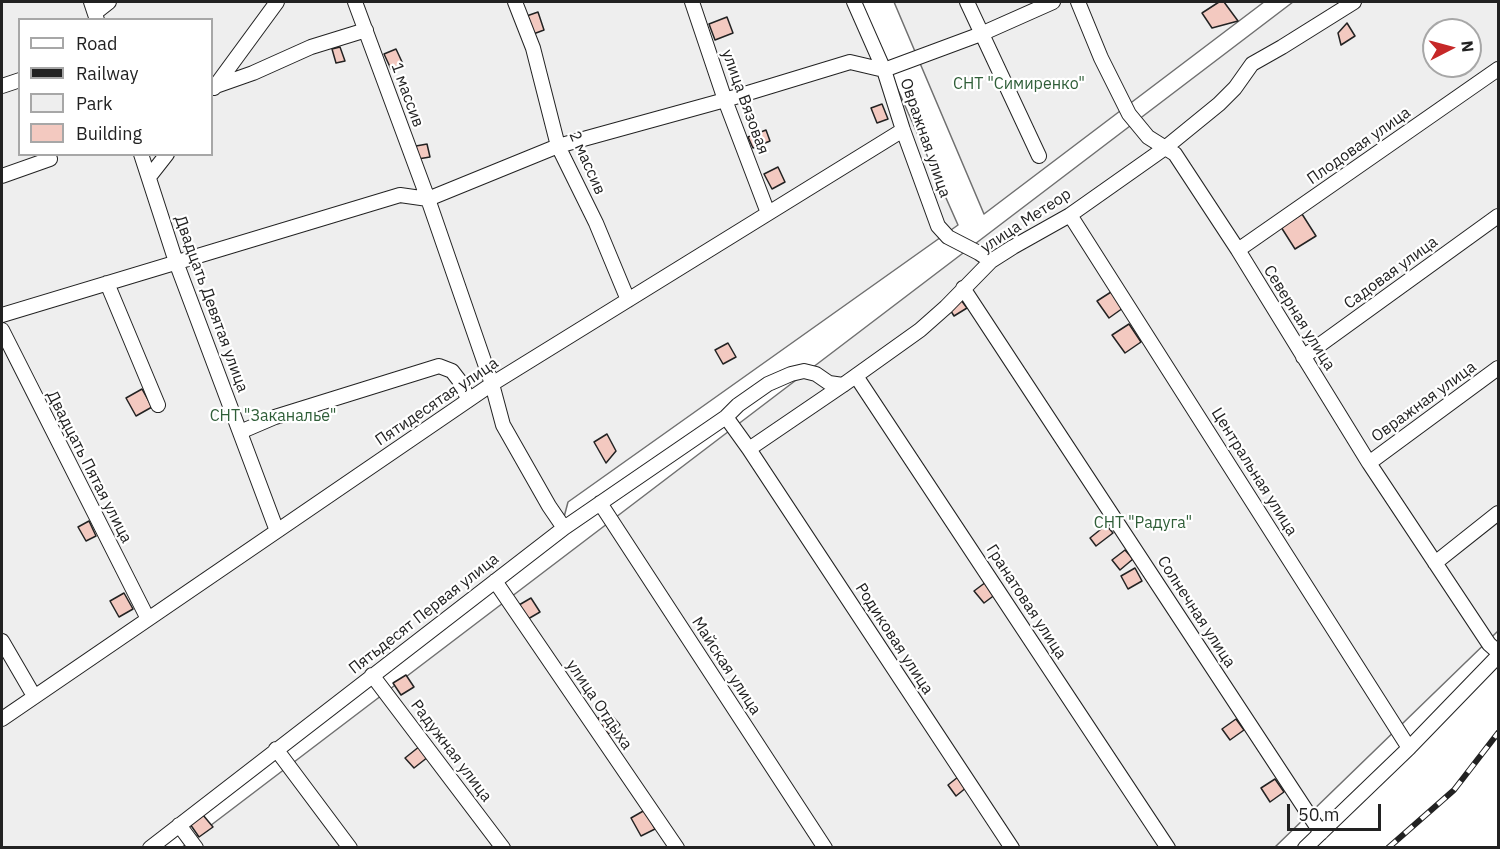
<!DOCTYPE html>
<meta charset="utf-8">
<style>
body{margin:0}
#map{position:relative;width:1500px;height:849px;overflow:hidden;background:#fff;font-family:"IBM Plex Sans",sans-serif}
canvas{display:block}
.frame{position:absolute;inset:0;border:3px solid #222;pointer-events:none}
.legend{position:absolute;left:18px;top:18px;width:195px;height:138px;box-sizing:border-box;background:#fff;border:2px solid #a7a7a7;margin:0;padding:8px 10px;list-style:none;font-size:18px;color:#222}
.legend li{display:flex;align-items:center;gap:12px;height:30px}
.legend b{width:30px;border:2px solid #a7a7a7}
.north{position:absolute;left:1422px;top:18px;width:60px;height:60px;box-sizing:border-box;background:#fff;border:2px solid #a7a7a7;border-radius:50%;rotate:84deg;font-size:16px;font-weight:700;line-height:24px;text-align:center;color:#222}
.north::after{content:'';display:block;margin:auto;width:21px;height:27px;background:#c62828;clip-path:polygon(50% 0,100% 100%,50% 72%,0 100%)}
.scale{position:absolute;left:1287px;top:804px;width:94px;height:27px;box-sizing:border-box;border:3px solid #222;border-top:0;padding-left:8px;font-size:18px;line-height:21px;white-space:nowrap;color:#222;-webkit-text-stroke:4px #fff;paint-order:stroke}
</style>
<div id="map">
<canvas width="1500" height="849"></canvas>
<div class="frame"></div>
<ul class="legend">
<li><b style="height:8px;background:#fff"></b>Road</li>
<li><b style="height:8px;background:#222"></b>Railway</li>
<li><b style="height:16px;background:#eee"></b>Park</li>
<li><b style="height:16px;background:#f3c9c0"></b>Building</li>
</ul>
<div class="north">N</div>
<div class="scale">50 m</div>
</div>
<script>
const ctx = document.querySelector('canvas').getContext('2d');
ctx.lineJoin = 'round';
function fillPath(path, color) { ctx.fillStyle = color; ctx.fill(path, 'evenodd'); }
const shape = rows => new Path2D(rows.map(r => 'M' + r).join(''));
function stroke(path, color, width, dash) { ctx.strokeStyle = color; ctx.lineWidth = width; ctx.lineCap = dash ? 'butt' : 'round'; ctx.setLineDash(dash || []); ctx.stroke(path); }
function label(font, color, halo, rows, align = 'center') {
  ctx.font = font + ' "IBM Plex Sans",sans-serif'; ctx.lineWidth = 4.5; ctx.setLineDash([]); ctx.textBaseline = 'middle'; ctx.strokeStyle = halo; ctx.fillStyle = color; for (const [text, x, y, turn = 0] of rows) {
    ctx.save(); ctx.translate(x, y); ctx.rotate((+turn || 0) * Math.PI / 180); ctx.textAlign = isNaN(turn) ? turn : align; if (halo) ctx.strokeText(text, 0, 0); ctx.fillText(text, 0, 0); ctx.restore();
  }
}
const green = shape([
 [2,2,859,2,958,225,568,502,558,540,151,847,2,848,2,2],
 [20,20,212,20,212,154,20,154,20,20],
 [894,2,1264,2,984,214,894,2],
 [1293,2,1498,2,1498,631,1275,847,181,848,1293,2],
 [1434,30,1470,30,1470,66,1434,66,1434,30]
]);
fillPath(green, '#eee');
stroke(green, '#6f6f6f', 1.5);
const building = shape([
 [1219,2,1224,2,1238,21,1212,28,1202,13,1219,2],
 [538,12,544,30,528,36,521,18,538,12],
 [727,17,733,33,715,40,709,24,727,17],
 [1347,23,1355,36,1341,45,1338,33,1347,23],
 [340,47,345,61,336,63,332,49,340,47],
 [396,49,403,64,391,69,384,54,396,49],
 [882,104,888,119,877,123,871,108,882,104],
 [766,130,770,141,753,148,748,137,766,130],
 [427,144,430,157,418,159,416,146,427,144],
 [778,167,785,182,772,189,764,174,778,167],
 [1302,214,1316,236,1295,249,1281,227,1302,214],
 [1111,292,1123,308,1109,318,1097,301,1111,292],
 [961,300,967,308,954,316,949,308,961,300],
 [1129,324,1141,342,1125,353,1112,335,1129,324],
 [728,343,736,357,723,364,715,350,728,343],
 [142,389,152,407,136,416,126,398,142,389],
 [607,434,616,451,606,463,594,442,607,434],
 [89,521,96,536,86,541,78,527,89,521],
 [1106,525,1113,533,1096,546,1090,538,1106,525],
 [1125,550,1133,559,1120,570,1112,560,1125,550],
 [1135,568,1142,581,1128,589,1121,576,1135,568],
 [986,582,996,594,984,603,974,591,986,582],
 [124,593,133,609,119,617,110,601,124,593],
 [531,598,540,612,528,619,519,605,531,598],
 [406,675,414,687,401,695,393,683,406,675],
 [608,711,620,725,608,734,597,719,608,711],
 [1236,719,1244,730,1230,740,1222,729,1236,719],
 [420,746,428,757,414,768,405,758,420,746],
 [958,777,967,787,956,796,948,785,958,777],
 [1275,779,1284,792,1270,802,1261,788,1275,779],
 [645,810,655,829,641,836,631,818,645,810],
 [203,815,213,827,199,837,190,824,203,815]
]);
fillPath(building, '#f3c9c0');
stroke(building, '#222', 1.5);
const minor = shape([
 [91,2,97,20],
 [355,2,428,199,492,384,503,425,549,506,564,528],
 [515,2,533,48,558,146,596,223,628,300],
 [692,2,725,100,768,213],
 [854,2,884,70,903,130,938,226,948,237,979,253,991,261],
 [967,2,1039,156],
 [1078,2,1101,58,1129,114,1148,137,1175,154,1238,250,1369,463,1489,644,1498,652],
 [95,13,109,2],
 [2,86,20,80],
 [216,86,253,73,311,47,366,30],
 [214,88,277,2],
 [141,154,176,262,277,531],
 [2,176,50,159],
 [149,177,167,154],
 [1070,215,1409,748],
 [1238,250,1498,69],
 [107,283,158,405],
 [963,288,1321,833],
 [2,315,400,195,428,199,558,146,725,100,850,62,884,70,981,34,1053,2],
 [2,330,148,619],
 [1303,357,1498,216],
 [856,376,1168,848],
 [726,417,749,449,843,385,920,330,946,307,991,261,1013,247,1070,215,1165,148,1219,104,1235,88,1252,64,1282,47,1354,2],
 [240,432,275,417,439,366,452,371,462,384,468,400],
 [749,449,1012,848],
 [1369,463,1498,368],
 [600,503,825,848],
 [1435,563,1498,513],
 [495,581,677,848],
 [2,641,34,696],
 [372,675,503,848],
 [2,719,492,384,903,130],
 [276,749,350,848],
 [179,825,196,848],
 [150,848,564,528,726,417,738,405,768,384,791,374,804,371,816,374,829,383,843,385],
 [1305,848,1409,748,1498,656]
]);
stroke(minor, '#222', 16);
stroke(minor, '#fff', 14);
const rail = shape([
 [1388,848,1454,790,1498,733]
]);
stroke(rail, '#222', 6);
stroke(rail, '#fff', 4, [11]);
label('16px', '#2f5e38', '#fff', [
 ["СНТ \"Симиренко\"",1019,84],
 ["СНТ \"Заканалье\"",273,416],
 ["СНТ \"Радуга\"",1143,523]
]);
label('16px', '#222', '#fff', [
 ["1 массив",407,95,70],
 ["улица Вязовая",745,102,70],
 ["Овражная улица",925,138,71],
 ["Плодовая улица",1359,146,-35],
 ["2 массив",587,163,66],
 ["улица Метеор",1026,221,-33],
 ["Садовая улица",1391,273,-36],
 ["Двадцать Девятая улица",211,304,70],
 ["Северная улица",1299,318,58],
 ["Пятидесятая улица",437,402,-34],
 ["Овражная улица",1424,402,-36],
 ["Двадцать Пятая улица",89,467,63],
 ["Центральная улица",1254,472,58],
 ["Гранатовая улица",1026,602,57],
 ["Солнечная улица",1196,612,57],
 ["Пятьдесят Первая улица",424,614,-38],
 ["Родиковая улица",894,639,57],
 ["Майская улица",726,666,57],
 ["улица Отдыха",599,705,56],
 ["Радужная улица",451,751,53]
]);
</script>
